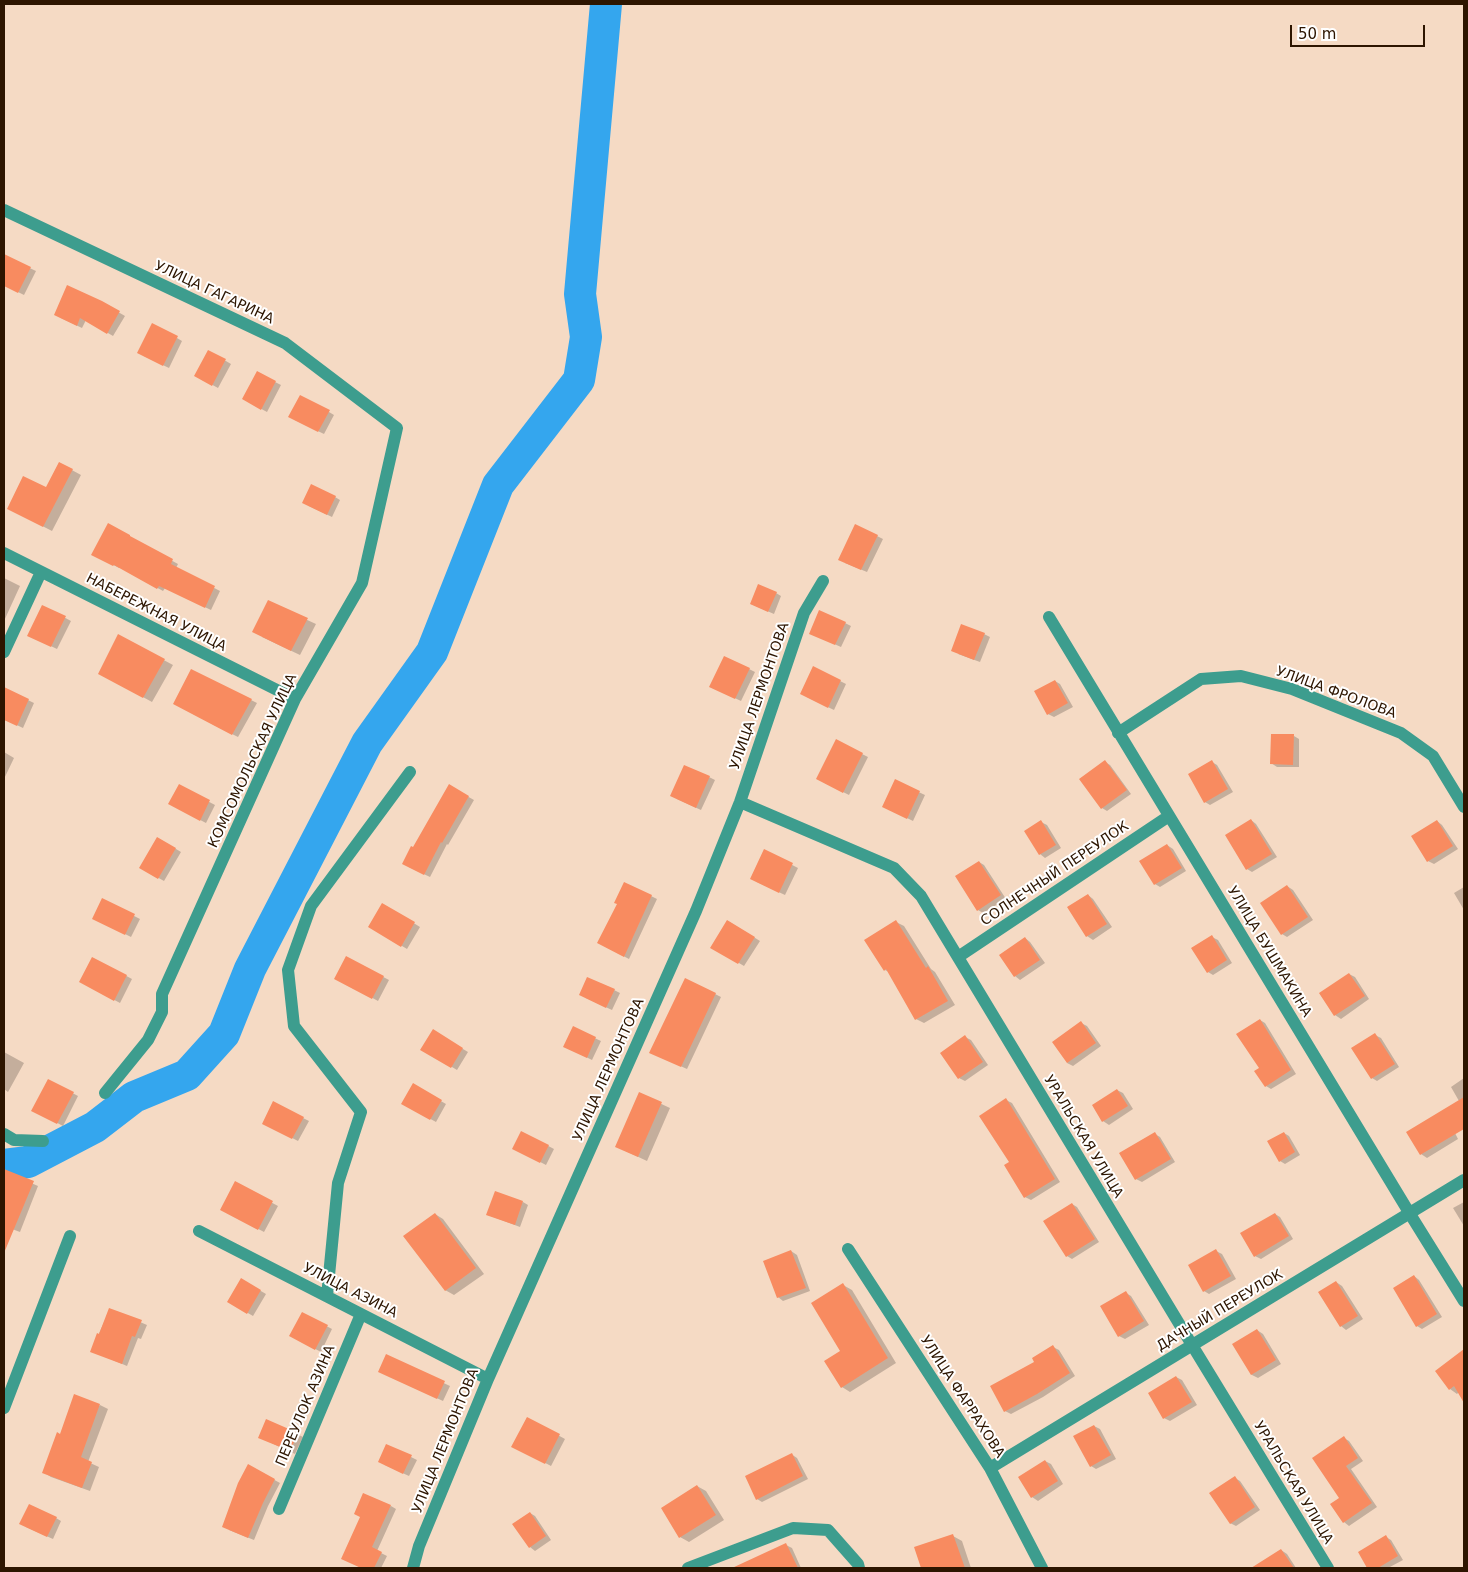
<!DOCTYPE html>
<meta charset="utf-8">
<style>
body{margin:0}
#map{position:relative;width:1468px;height:1572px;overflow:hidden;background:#f5dac4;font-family:"DejaVu Sans",sans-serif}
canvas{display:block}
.frame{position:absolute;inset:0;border:5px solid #2d1500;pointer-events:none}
.scale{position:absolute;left:1290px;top:25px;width:135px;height:22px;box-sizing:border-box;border:2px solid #2d1500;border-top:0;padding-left:6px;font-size:15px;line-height:18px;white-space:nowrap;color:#2d1500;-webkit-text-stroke:4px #fff;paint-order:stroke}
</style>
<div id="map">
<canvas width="1468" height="1572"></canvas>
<div class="frame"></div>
<div class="scale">50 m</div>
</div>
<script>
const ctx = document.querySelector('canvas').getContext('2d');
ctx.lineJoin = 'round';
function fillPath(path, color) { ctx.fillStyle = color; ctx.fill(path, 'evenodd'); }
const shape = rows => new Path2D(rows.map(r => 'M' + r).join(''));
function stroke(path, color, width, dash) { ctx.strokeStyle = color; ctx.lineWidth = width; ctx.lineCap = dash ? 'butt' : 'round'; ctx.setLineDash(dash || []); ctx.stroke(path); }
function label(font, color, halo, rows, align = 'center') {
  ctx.font = font + ' "DejaVu Sans",sans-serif'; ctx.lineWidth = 4; ctx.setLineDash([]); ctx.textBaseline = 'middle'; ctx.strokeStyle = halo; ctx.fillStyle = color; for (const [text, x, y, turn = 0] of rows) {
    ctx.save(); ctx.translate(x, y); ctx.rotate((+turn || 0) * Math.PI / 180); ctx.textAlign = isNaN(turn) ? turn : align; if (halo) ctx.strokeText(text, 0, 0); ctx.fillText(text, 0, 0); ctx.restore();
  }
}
fillPath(shape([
 [4,256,36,271,24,295,4,285],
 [101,302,125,316,113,336,86,320,82,328,61,318],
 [177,338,182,341,169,368,144,356],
 [209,351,231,364,218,388,196,376],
 [257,373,281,385,267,412,243,399],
 [329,412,334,415,324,434,295,420],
 [59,463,81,475,52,531,17,513,46,489],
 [335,497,340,500,332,517,309,506],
 [877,536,883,539,867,572,845,563],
 [134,540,178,564,176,568,220,591,211,610,165,588,163,591,120,567,119,568,93,554],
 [4,578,20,586,4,621],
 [776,593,781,596,774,614,751,604],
 [268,602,316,624,300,655,262,637],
 [43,606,71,621,57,649,34,638],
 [845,623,851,626,841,647,816,636],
 [984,634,990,637,980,662,958,654],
 [119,636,173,665,152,702,99,673],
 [814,668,846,684,834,710,807,697],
 [749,669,755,672,741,701,716,689],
 [1055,681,1060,684,1073,707,1054,717,1048,714],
 [7,690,34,703,23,728,4,719,4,697],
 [251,700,257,703,238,737,214,725],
 [1294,736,1299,739,1299,767,1277,767,1271,763],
 [4,752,14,758,4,779],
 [862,754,868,757,849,795,823,782],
 [1105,762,1110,765,1131,794,1107,811,1102,808],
 [1212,762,1217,765,1233,792,1210,805,1205,802],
 [709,777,715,780,701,810,677,799],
 [895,781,925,795,913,821,889,809],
 [179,786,215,805,206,823,175,807],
 [449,786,474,800,448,845,447,844,430,877,409,867,413,849],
 [1251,820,1256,824,1277,857,1252,872,1247,869],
 [1437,821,1442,825,1458,849,1434,864,1428,861],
 [1041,822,1047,825,1061,848,1045,858,1040,854],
 [158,838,181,852,164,881,141,868],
 [1167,845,1173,849,1186,871,1160,887,1155,884],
 [765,851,798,868,785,895,757,882],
 [979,862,984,865,1006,899,983,913,978,910],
 [1287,886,1293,890,1313,920,1287,937,1282,934],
 [1464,887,1464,910,1454,893],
 [1088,895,1093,899,1112,927,1093,940,1087,936,1069,908],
 [651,896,657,899,629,959,604,946],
 [103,900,140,919,131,937,99,921],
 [383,904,420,927,407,949,369,926],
 [728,921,760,941,744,966,712,947],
 [896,922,904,926,931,969,935,972,955,1005,924,1023,916,1019,889,972,885,970],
 [1212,937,1218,940,1232,963,1213,975,1208,972],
 [1025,938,1030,942,1045,963,1020,980,1015,976,1000,955],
 [93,958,132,979,120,1003,81,982],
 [347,958,389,980,378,1001,336,978],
 [1349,974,1355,977,1369,999,1341,1019,1335,1015,1320,994],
 [614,990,620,993,612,1010,586,998],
 [715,994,721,997,687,1069,656,1055],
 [1260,1020,1265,1023,1296,1074,1271,1089,1266,1086,1261,1068],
 [1081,1023,1087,1026,1101,1046,1073,1066,1067,1063],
 [573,1028,601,1041,592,1060,570,1049],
 [433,1031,468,1052,457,1070,422,1049],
 [1375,1035,1381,1038,1399,1067,1377,1081,1372,1078],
 [965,1037,971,1040,988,1065,965,1081,959,1078],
 [4,1052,24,1063,8,1092,4,1089],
 [1464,1078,1464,1128,1455,1133,1458,1139,1427,1158,1421,1154,1459,1101,1451,1087],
 [48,1080,78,1096,63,1126,33,1110],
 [413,1085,446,1104,436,1122,403,1104],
 [1117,1090,1123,1093,1133,1109,1109,1125,1103,1121,1093,1105],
 [640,1094,670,1108,647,1161,617,1147],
 [1006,1100,1012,1103,1060,1182,1031,1200,1025,1197,1010,1162],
 [303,1118,309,1121,298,1141,267,1125],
 [522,1132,554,1149,546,1165,519,1151],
 [1284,1133,1289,1136,1300,1155,1285,1164,1280,1161],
 [1155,1134,1160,1137,1175,1162,1142,1182,1136,1179],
 [6,1172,38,1186,20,1232,4,1226,4,1177],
 [235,1183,278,1206,264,1232,221,1209],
 [523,1202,528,1205,520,1227,488,1215],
 [1464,1202,1464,1226,1453,1208],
 [1072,1204,1077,1207,1099,1242,1072,1259,1067,1256],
 [435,1214,443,1219,484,1274,454,1295,445,1290],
 [1275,1214,1280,1217,1293,1239,1261,1259,1255,1256],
 [791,1251,797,1255,810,1291,783,1301,778,1297],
 [1216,1251,1222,1254,1236,1279,1209,1294,1204,1291],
 [1414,1276,1419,1280,1442,1317,1422,1329,1417,1326],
 [242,1280,266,1294,253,1316,229,1302],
 [1336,1282,1342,1286,1363,1319,1346,1330,1341,1326],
 [843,1285,852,1290,896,1363,850,1392,842,1387],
 [1126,1293,1131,1296,1149,1325,1125,1339,1119,1336],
 [110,1309,147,1325,141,1339,138,1338,127,1366,91,1351],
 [302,1313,332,1329,321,1352,291,1336],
 [1257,1330,1263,1334,1281,1364,1258,1378,1252,1375,1234,1345],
 [1053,1347,1059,1350,1075,1376,1043,1397,1011,1414,1005,1411,1036,1362],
 [1462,1353,1464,1354,1464,1401,1459,1392,1457,1394,1450,1389],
 [386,1356,450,1386,443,1401,385,1374],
 [1176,1377,1182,1380,1197,1405,1170,1421,1164,1418],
 [100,1405,108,1409,88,1462,99,1467,90,1491,51,1477,43,1472,61,1435],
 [527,1418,565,1439,551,1466,513,1446],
 [1094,1426,1100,1429,1116,1459,1096,1469,1091,1466],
 [297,1434,303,1437,295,1454,265,1440],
 [1344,1438,1349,1441,1363,1461,1351,1469,1377,1507,1349,1526,1344,1522,1340,1499],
 [791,1454,797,1458,808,1479,762,1502,757,1499],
 [411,1457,417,1460,409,1476,385,1465],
 [1045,1461,1051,1464,1063,1484,1038,1501,1032,1497,1019,1477],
 [249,1466,280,1483,268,1506,254,1540,229,1530],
 [1235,1478,1240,1481,1260,1510,1236,1526,1230,1523],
 [697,1486,706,1491,724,1520,689,1542,680,1537],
 [391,1506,396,1509,377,1551,387,1556,381,1568,362,1568,348,1561,362,1517],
 [530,1513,535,1516,551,1540,535,1551,530,1547],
 [56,1518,61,1521,53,1539,26,1527],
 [953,1536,962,1541,971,1568,922,1568,915,1548],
 [1386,1537,1391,1540,1403,1560,1388,1568,1369,1568,1360,1552],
 [786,1545,792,1548,801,1568,759,1568,755,1559],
 [1281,1550,1287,1554,1296,1568,1256,1568]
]), '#0003');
stroke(shape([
 [4,1165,28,1162,95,1127,134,1097,187,1075,224,1034,250,969,367,743,432,652,498,485,579,380,586,337,580,294,606,4]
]), '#34a6ee', 32);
fillPath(shape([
 [4,254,31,267,18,293,4,286],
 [67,285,102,301,120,311,107,334,80,318,77,326,54,315],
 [152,323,178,336,163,366,137,353],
 [208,350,226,359,212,386,194,376],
 [257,371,276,381,261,410,242,399],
 [300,395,330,410,318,432,288,417],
 [59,462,73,469,43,527,7,509,23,476,46,487],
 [311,484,336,496,327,515,302,503],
 [108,523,130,535,130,536,173,559,171,564,215,586,205,608,159,586,157,589,114,565,113,566,91,555],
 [855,524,878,535,861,570,838,560],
 [758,584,777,592,768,612,750,604],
 [268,600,308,618,291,651,252,632],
 [42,605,66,616,51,647,27,636],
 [819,610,846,622,835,645,809,634],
 [961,624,985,633,974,660,951,651],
 [118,634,165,659,143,698,98,674],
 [724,656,750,668,735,699,709,687],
 [813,666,841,680,828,708,800,694],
 [191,669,252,699,232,735,173,704],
 [1055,680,1068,703,1047,715,1034,691],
 [4,687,29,699,17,726,4,720],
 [1271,734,1294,734,1293,765,1270,764],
 [836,739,863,753,843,793,816,779],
 [1105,760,1127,790,1101,809,1079,779],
 [1212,760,1228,789,1204,803,1188,774],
 [684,765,710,776,696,808,670,796],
 [895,779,920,791,907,819,882,807],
 [179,784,210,800,200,821,168,804],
 [449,784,469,796,442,843,441,842,424,875,402,864,411,846,413,847],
 [1251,819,1272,854,1246,870,1225,835],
 [1041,820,1056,845,1039,855,1024,831],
 [1437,820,1453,846,1427,862,1411,836],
 [157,837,176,848,158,879,139,868],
 [1167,844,1182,868,1154,885,1139,861],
 [764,849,793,863,779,893,750,879],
 [979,861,1001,895,977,911,955,876],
 [624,882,652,895,624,957,597,943,617,904,614,903],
 [1287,885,1308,917,1281,935,1260,903],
 [1088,894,1107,924,1086,937,1067,907],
 [102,898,135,914,125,935,92,919],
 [382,903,415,922,401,947,368,927],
 [727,920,755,937,738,964,710,948],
 [896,920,926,968,928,966,948,1001,915,1020,886,969,884,971,864,940],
 [1212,935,1227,960,1207,973,1191,948],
 [1025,937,1040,960,1014,977,999,955],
 [346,956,384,976,372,999,334,979],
 [92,957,127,975,114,1001,79,982],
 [1349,973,1365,996,1334,1016,1319,993],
 [587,977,615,989,606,1008,579,995],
 [685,978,716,993,681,1067,649,1053],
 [1260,1019,1291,1070,1265,1087,1254,1071,1259,1068,1236,1034],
 [1081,1021,1096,1043,1067,1063,1052,1042],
 [573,1026,596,1037,587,1058,563,1047],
 [433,1029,463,1048,451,1068,420,1050],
 [1375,1033,1395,1064,1371,1079,1351,1048],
 [965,1035,983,1062,958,1079,940,1053],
 [48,1079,74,1092,57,1124,31,1111],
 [413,1083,442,1100,430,1120,401,1104],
 [1117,1089,1128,1106,1102,1122,1092,1105],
 [639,1092,662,1102,638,1157,615,1147],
 [1464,1097,1464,1129,1420,1155,1406,1132],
 [1006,1098,1055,1179,1024,1198,1004,1165,1009,1162,979,1116],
 [273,1101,304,1117,292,1139,262,1124],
 [521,1131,549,1145,540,1163,512,1149],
 [1155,1132,1171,1159,1135,1180,1119,1153],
 [1284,1132,1295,1152,1279,1162,1267,1141],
 [4,1169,34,1181,4,1253],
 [235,1181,273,1201,258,1230,220,1210],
 [495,1191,523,1201,515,1225,486,1215],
 [1072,1203,1095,1239,1066,1257,1043,1221],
 [435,1213,476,1268,445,1291,403,1236],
 [1275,1213,1289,1236,1254,1257,1240,1233],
 [1216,1249,1231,1276,1203,1292,1188,1265],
 [791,1250,806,1288,777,1298,763,1261],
 [1414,1275,1437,1314,1416,1327,1393,1288],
 [241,1278,261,1290,247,1314,227,1302],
 [1336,1281,1358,1316,1340,1327,1318,1292],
 [843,1283,888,1358,841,1388,824,1361,840,1351,811,1303],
 [1126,1291,1144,1321,1118,1337,1100,1306],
 [109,1308,142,1320,135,1337,132,1336,122,1364,90,1352,97,1333,99,1334],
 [302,1312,328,1325,315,1350,289,1336],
 [1257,1329,1276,1360,1251,1375,1232,1344],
 [1053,1345,1070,1373,1037,1394,1004,1412,990,1386,1034,1362,1032,1358],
 [1464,1349,1464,1403,1454,1386,1449,1390,1435,1371],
 [386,1354,445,1381,437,1399,378,1372],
 [1176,1376,1192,1402,1163,1419,1148,1393],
 [74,1394,100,1404,81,1457,92,1462,82,1488,42,1473,57,1432,60,1434],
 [527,1417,560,1434,545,1464,511,1447],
 [266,1419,298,1433,290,1451,258,1438],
 [1094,1425,1111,1455,1090,1467,1073,1436],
 [1344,1436,1358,1458,1346,1466,1372,1503,1343,1523,1330,1504,1339,1498,1312,1458],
 [386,1444,412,1455,403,1474,378,1462],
 [792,1453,803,1476,756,1500,745,1476],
 [1045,1460,1058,1481,1031,1498,1018,1477],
 [248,1464,275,1479,263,1503,248,1538,222,1527,238,1483],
 [1235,1476,1255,1507,1230,1524,1209,1493],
 [697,1485,716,1515,679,1538,661,1508],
 [363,1493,391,1505,372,1547,382,1552,374,1568,361,1568,341,1559,360,1517,354,1514],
 [29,1504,57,1517,47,1537,19,1524],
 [530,1512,546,1536,529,1548,512,1524],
 [953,1534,965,1568,921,1568,914,1547],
 [1386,1535,1398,1556,1378,1568,1367,1568,1358,1552],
 [786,1543,798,1568,732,1568],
 [1281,1549,1294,1568,1251,1568]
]), '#f88b60');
stroke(shape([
 [4,210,285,343,397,428,362,583,295,699,162,994,162,1012,148,1040,105,1093],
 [4,553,295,699],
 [1049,617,1410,1214,1464,1301],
 [4,652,41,572],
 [1118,733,1201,679,1241,676,1292,689,1401,733,1433,756,1464,807],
 [740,802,894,868,921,896,1192,1345,1328,1568],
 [958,957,1169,816],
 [4,1134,14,1140,43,1141],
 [199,1231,488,1379],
 [848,1249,990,1468,1042,1568],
 [327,1296,338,1183,361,1112,294,1026,288,970,311,906,410,772],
 [4,1408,70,1236],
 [990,1468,1464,1180],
 [279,1509,361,1314],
 [413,1568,419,1546,488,1379,696,911,740,802,804,613,823,581],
 [688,1568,793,1528,828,1530,858,1564,859,1568]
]), '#3d9d8e', 12);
label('14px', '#2d1500', '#fff', [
 ["УЛИЦА ГАГАРИНА",214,293,25],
 ["НАБЕРЕЖНАЯ УЛИЦА",156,613,27],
 ["УЛИЦА ФРОЛОВА",1336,693,20],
 ["УЛИЦА ЛЕРМОНТОВА",760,696,-71],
 ["КОМСОМОЛЬСКАЯ УЛИЦА",253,761,-65],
 ["СОЛНЕЧНЫЙ ПЕРЕУЛОК",1055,874,-34],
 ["УЛИЦА БУШМАКИНА",1269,952,59],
 ["УЛИЦА ЛЕРМОНТОВА",609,1070,-66],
 ["УРАЛЬСКАЯ УЛИЦА",1083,1137,59],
 ["УЛИЦА АЗИНА",350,1291,27],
 ["ДАЧНЫЙ ПЕРЕУЛОК",1220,1311,-31],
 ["УЛИЦА ФАРРАХОВА",962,1397,57],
 ["ПЕРЕУЛОК АЗИНА",306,1406,-67],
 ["УЛИЦА ЛЕРМОНТОВА",446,1441,-68],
 ["УРАЛЬСКАЯ УЛИЦА",1293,1483,59]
]);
</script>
